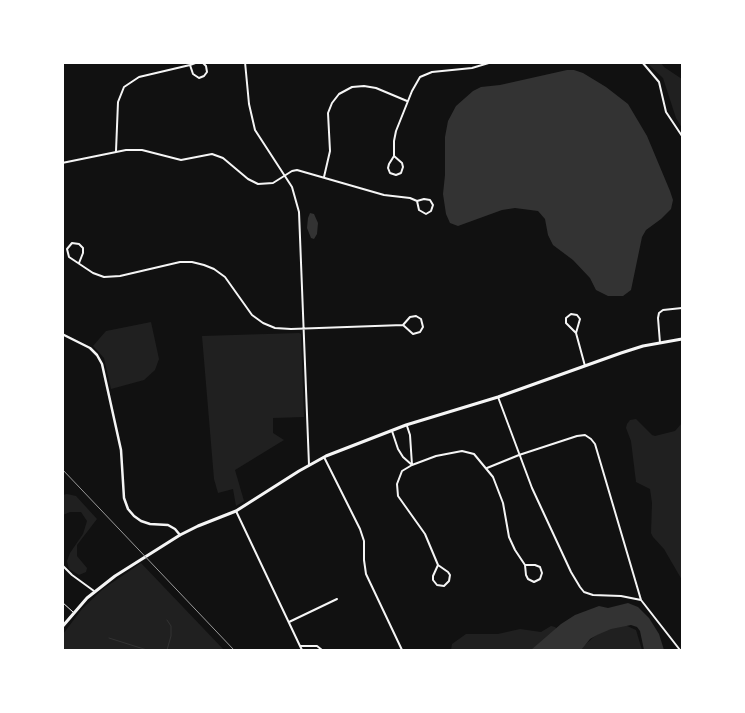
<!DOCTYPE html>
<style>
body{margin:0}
#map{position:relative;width:745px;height:713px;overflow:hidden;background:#111;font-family:Lora,serif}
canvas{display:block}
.frame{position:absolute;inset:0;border:64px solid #fff;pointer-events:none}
</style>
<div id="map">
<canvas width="745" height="713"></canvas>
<div class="frame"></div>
</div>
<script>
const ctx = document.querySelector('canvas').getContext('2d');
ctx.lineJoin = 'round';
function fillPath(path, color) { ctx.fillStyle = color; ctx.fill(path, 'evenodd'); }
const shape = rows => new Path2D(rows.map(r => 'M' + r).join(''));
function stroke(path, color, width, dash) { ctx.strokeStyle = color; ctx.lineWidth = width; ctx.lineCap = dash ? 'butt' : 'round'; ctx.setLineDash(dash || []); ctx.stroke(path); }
fillPath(shape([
 [647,63,661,63,664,67,682,79,682,128,676,118,663,78],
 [151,322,159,359,155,370,144,380,111,389,104,358,93,346,106,331],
 [299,333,301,334,304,417,273,418,273,433,284,440,235,470,244,501,236,506,233,489,218,493,214,479,202,336],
 [636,419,652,435,655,436,675,431,682,423,682,580,664,549,653,537,651,533,652,503,650,489,636,482,631,441,626,428,627,424,630,420],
 [67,494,76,496,97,519,77,545,77,556,87,568,86,572,79,575,69,569,67,561,70,553,83,534,87,521,81,512,70,512,63,515,63,495],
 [141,563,224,650,63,650,63,634,82,609,103,589],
 [625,625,636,630,642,650,579,650,596,635,607,629],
 [551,626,555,627,557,629,532,650,451,650,452,644,466,634,498,634,520,629,541,632]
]), '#202020');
fillPath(shape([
 [567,70,574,70,583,73,606,87,628,104,647,136,670,191,673,200,671,209,661,219,646,230,642,237,631,290,623,296,608,296,596,290,590,278,573,260,553,245,548,235,545,219,538,211,515,208,502,210,458,226,450,223,446,214,443,194,445,175,445,137,448,121,456,106,473,91,481,87,500,85],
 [310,213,314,214,318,223,317,234,314,239,311,238,307,228,308,218],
 [628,603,638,607,649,618,659,634,664,650,644,650,640,631,637,627,631,625,611,629,597,635,590,639,581,650,531,650,561,624,575,615,599,606,608,608]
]), '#333');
stroke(shape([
 [167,620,171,626,171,636,167,650],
 [109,638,147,650]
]), '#333', 1);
stroke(shape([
 [62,602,73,612]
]), '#f5f5f5', 1);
stroke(shape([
 [198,62,190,65,193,74,199,78,204,76,207,72,206,66,202,62],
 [245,62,249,104,255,130,292,187,299,212,309,465],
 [642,62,659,82,666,112,682,136],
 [116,151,118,102,124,87,139,77,190,65],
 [394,156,394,141,396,131,412,91,420,77,432,72,472,68,492,62],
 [394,156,402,163,403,167,401,173,396,175,390,173,388,168,389,164,394,156],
 [62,163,126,150,142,150,181,160,212,154,223,158,248,179,258,184,273,183,292,171,297,170,384,195,410,198,417,201],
 [324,177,330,151,328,113,332,103,339,94,352,87,364,86,376,88,407,101],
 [424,199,430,200,433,205,431,211,426,214,419,210,417,201,424,199],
 [79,263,83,253,83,248,79,244,72,243,67,249,69,257,93,273,104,277,120,276,180,262,192,262,204,265,214,269,225,277,252,315,263,323,275,328,291,329,403,325],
 [416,316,421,319,423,327,420,332,413,334,403,325,410,317,416,316],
 [576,333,566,323,566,318,571,314,577,315,580,319,576,333,585,366],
 [660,343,658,318,659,313,663,310,682,308],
 [498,397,532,488,571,572,580,587,584,592,593,595,621,596,641,600,680,650],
 [407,426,410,435,412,465],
 [392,431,398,449,403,457,412,465],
 [324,457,360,529,364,541,364,560,366,574,402,650],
 [487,468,519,455,577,436,585,435,591,439,595,444,641,600],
 [236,511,300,646],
 [62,565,72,575,94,591],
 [438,565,425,534,398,496,397,484,402,471,412,465,436,456,462,451,474,454,493,477,503,503,509,537,515,550,525,565],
 [438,565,448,572,450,575,449,581,444,586,437,585,433,580,433,576,438,565],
 [525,565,535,565,540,567,542,573,540,579,534,582,528,579,526,575,525,565],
 [289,622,337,599],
 [302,650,300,646,317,646,322,650]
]), '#f5f5f5', 2);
stroke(shape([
 [62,334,90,348,97,355,102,364,121,450,124,498,128,509,134,516,141,521,150,524,168,525,175,529,180,535]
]), '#f5f5f5', 2.5);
stroke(shape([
 [62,627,87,598,115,576,180,535,198,526,236,511,299,471,326,456,406,425,498,397,621,353,643,346,682,339]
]), '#f5f5f5', 3);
stroke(shape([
 [62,469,234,650]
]), '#9a9a9a', 1);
</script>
